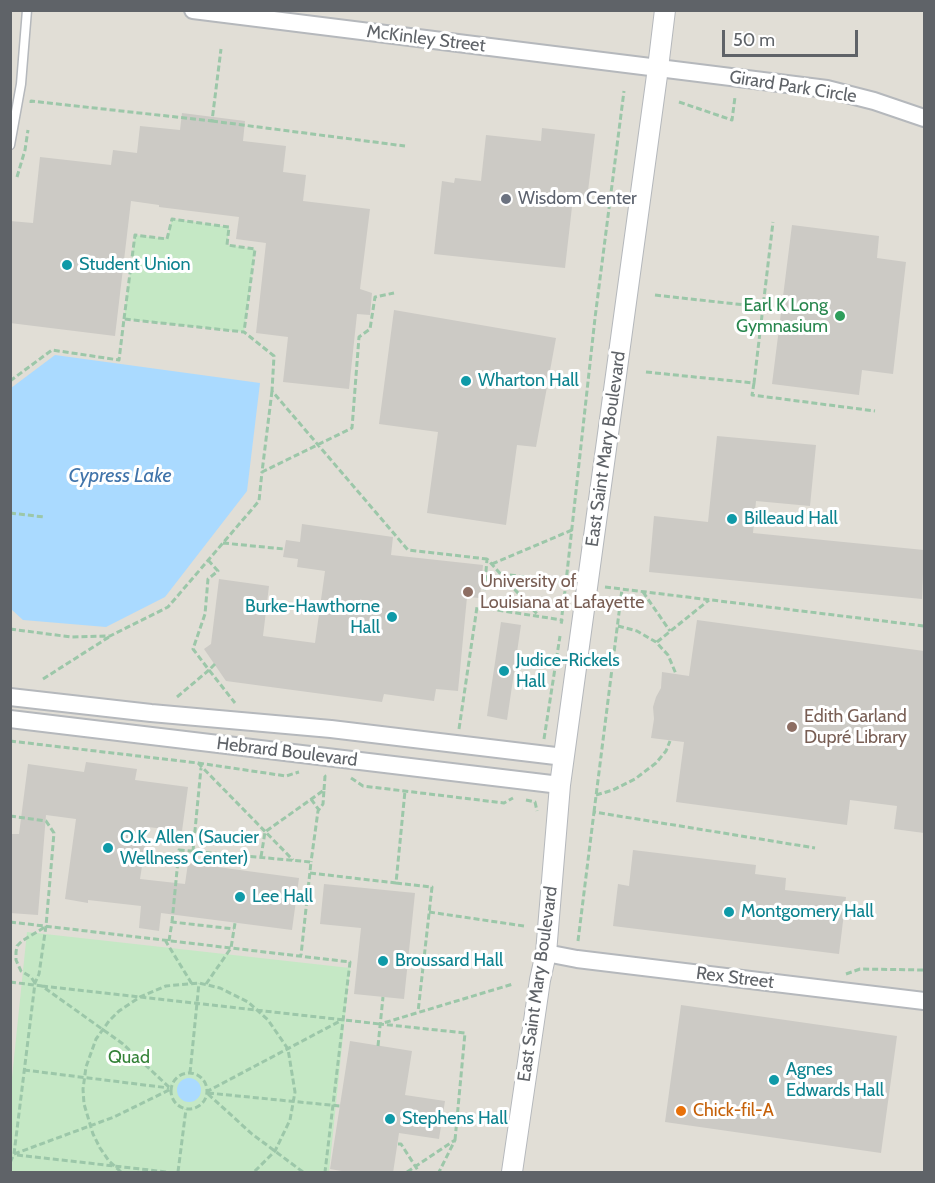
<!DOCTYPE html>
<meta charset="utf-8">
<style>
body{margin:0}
#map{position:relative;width:935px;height:1183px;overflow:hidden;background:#f1efe8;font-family:Cabin,sans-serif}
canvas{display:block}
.frame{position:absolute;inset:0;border:12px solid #5f6368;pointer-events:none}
.scale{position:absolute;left:722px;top:30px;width:136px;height:27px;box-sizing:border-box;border:3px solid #5f6368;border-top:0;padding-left:8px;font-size:18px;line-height:21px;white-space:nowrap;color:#5f6368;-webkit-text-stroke:4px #fff;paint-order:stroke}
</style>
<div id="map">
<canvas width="935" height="1183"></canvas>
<div class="frame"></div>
<div class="scale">50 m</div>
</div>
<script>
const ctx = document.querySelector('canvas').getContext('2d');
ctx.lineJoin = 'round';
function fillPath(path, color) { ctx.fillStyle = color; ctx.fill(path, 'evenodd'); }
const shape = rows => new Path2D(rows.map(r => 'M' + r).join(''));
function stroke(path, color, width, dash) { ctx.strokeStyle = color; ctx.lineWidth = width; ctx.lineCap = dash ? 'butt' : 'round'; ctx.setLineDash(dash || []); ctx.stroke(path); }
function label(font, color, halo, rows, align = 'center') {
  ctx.font = font + ' Cabin,sans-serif'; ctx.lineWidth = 6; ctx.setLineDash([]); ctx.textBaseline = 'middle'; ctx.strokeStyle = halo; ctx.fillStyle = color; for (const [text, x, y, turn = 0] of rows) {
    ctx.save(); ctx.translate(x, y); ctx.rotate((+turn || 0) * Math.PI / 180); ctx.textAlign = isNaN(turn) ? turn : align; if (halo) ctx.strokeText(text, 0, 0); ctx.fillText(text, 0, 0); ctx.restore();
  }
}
fillPath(shape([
 [11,11,924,11,924,1172,11,1172]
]), '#e1ded6');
fillPath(shape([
 [172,219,229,227,227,245,255,249,244,332,124,319,135,235,167,239],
 [27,932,350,968,329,1172,11,1172,11,1087]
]), '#c5e8c5');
fillPath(shape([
 [55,355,260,383,247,491,165,597,106,627,23,620,11,609,11,388],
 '177 1090a12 12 0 1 1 24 0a12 12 0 1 1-24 0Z'
]), '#aadaff');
fillPath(shape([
 [182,113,245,121,243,141,286,146,283,172,306,175,303,201,370,209,360,289,372,293,370,315,357,314,349,389,283,382,288,337,256,333,266,243,236,239,239,217,159,207,159,205,131,201,115,336,10,323,10,221,33,223,40,157,111,165,113,150,137,153,140,126,180,130],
 [542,128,595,134,587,199,573,198,565,268,434,254,442,181,454,183,455,178,481,181,486,135,541,141],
 [792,225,879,236,877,258,906,262,893,374,862,370,859,395,772,384],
 [394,310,556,338,536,447,517,445,506,525,427,513,438,432,379,424],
 [717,436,816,445,810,506,756,501,753,533,924,550,922,599,649,572,654,516,708,522],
 [302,524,393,537,391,555,483,565,480,598,467,597,458,691,436,689,434,701,384,694,382,702,226,681,204,649,211,644,219,579,269,586,263,636,315,643,325,571,297,567,298,559,283,557,286,540,300,542],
 [697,620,924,651,924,833,894,829,897,806,850,800,847,825,676,802,684,742,651,738,654,719,653,707,656,697,661,688,662,672,689,676],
 [501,622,521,625,507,720,487,716],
 [86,762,137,769,135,780,188,787,182,831,148,827,140,879,185,884,188,863,299,878,292,930,161,913,159,931,139,928,141,906,88,900,88,903,65,899,76,819,46,815,38,915,10,913,10,834,19,834,28,764,84,772],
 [633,850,756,865,755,874,786,878,785,890,846,897,839,954,613,926,618,884,629,886],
 [324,884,415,893,404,999,354,994,361,928,320,924],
 [681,1005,897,1036,881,1153,665,1122],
 [350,1041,412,1051,405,1095,445,1101,439,1139,399,1133,393,1173,353,1173,330,1169]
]), '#cccac5');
const service = shape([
 [10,145,21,84,27,10]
]);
const minor = shape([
 [193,10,827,89,874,101,924,118],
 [10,697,151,713,331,729,564,757],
 [10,719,560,785],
 [546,953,577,959,924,1001]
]);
const tertiary = shape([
 [512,1172,540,980,546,953,560,785,658,68,665,10]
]);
stroke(service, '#b5b8bc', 11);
stroke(minor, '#b5b8bc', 20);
stroke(tertiary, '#b5b8bc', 22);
stroke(shape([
 [679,102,732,120,735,97],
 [31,103,31,101,212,121,221,49],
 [212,121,405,146],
 [17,177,25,150,28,130],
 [655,295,763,307],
 [124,319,135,235,167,239,172,219,229,227,227,245,255,249,244,332],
 [646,372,754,383,773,222],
 [10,381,52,350,119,360,124,319,244,332,274,356,272,391,408,550,487,559],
 [754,383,752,395,875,411],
 [272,391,262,472,352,428,359,337,370,329,375,297,394,293],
 [10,513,44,517],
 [223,543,284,549],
 [492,564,572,530],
 [501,574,566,582,595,318,624,91],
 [605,587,924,626],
 [643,592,670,631],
 [483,608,487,559,538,615],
 [562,615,566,583],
 [618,626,637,631,656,642,668,655,676,674],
 [10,629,71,637,110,636,168,607,259,501,262,472],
 [657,642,709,600],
 [215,664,209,670,235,703],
 [43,679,109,637],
 [177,697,209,670,193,649,205,614,208,579,218,571,208,560],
 [459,729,477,607,562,620,561,624],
 [544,739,560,636],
 [10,741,198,763,293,860],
 [198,763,286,776,299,772],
 [351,778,363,786,504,803,513,798],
 [324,790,325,776,324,775],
 [596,795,613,790,635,779,656,763,666,751,670,741],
 [311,799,319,810],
 [526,800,535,802,537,811],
 [594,812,622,589],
 [10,816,46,821,54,833,46,926,39,974,35,983,14,1154,10,1163],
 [193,851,201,768],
 [261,857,265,832,324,790,323,804,318,811,311,862],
 [310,873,396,883,405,791],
 [396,883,432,887,418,1012],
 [429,912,524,926],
 [10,922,350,962,325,1172],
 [172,922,179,850,311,862,301,955],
 [165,940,192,984],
 [169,941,172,922,234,929],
 [578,941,594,812,815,848],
 [846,974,860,969,924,970],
 [10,982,42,986,123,1044,171,1089],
 [35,983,31,977,21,971,16,960,16,952,17,946,22,941,45,927],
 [206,984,231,948,235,923],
 [42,986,380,1024],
 [378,1046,383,997],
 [24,1070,169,1088],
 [190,1073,199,983],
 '171 1091a18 18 0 1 1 36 0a18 18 0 1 1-36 0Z',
 [206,1092,342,1020],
 [208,1093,340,1106],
 [208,1094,252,1134,303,1172],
 [455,1140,465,1033,380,1024,513,984],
 [398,1144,401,1144,419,1172],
 [14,1154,114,1117,171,1089],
 [17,1155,167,1172],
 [121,1172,109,1161,100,1148,93,1134,84,1104,83,1089,86,1067,96,1039,109,1021,119,1011,140,997,166,986,199,983,220,988,248,1002,268,1020,288,1049,295,1092,290,1120,275,1151,254,1172],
 [178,1172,186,1109],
 [407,1172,455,1140,439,1172]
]), '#9cc7a9', 3, [6, 3]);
stroke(service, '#fff', 8);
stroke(minor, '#fff', 16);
stroke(tertiary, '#fff', 20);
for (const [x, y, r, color] of [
 [506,199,6,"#6b7280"],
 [67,265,6,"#0f9aa8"],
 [840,316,6,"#2e9e5b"],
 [466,381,6,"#0f9aa8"],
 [732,519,6,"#0f9aa8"],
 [468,592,6,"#8d6e63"],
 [392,617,6,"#0f9aa8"],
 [504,671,6,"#0f9aa8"],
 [792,727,6,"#8d6e63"],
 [108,848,6,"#0f9aa8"],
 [240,897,6,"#0f9aa8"],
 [729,912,6,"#0f9aa8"],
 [383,961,6,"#0f9aa8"],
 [774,1080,6,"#0f9aa8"],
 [681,1111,6,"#e8710a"],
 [390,1119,6,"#0f9aa8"]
]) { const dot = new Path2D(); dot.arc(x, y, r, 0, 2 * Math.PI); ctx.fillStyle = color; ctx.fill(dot); stroke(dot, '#fff', 2); }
label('18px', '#5f6368', '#fff', [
 ["McKinley Street",426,39,7],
 ["Girard Park Circle",793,87,9],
 ["East Saint Mary Boulevard",606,449,-82],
 ["Hebrard Boulevard",287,752,7],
 ["Rex Street",735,978,7],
 ["East Saint Mary Boulevard",538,984,-82]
]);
label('18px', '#5b616d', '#fff', [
 ["Wisdom Center",518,199]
], 'left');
label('18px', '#0d838f', '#fff', [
 ["Student Union",79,265],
 ["Wharton Hall",478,381],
 ["Billeaud Hall",744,519],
 ["Burke-Hawthorne",380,607,"right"],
 ["Hall",380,628,"right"],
 ["Judice-Rickels",516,661],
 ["Hall",516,682],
 ["O.K. Allen (Saucier",120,838],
 ["Wellness Center)",120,859],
 ["Lee Hall",252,897],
 ["Montgomery Hall",741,912],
 ["Broussard Hall",395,961],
 ["Agnes",786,1070],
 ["Edwards Hall",786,1091],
 ["Stephens Hall",402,1119]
], 'left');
label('18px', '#27864d', '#fff', [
 ["Earl K Long",828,306],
 ["Gymnasium",828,327]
], 'right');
label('18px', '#785e54', '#fff', [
 ["University of",480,582],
 ["Louisiana at Lafayette",480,603],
 ["Edith Garland",804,717],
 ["Dupré Library",804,738]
], 'left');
label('18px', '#348238', '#fff', [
 ["Quad",129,1058]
]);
label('18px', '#c56008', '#fff', [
 ["Chick-fil-A",693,1111]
], 'left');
label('italic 20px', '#4174aa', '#fff', [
 ["Cypress Lake",120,476]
]);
</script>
